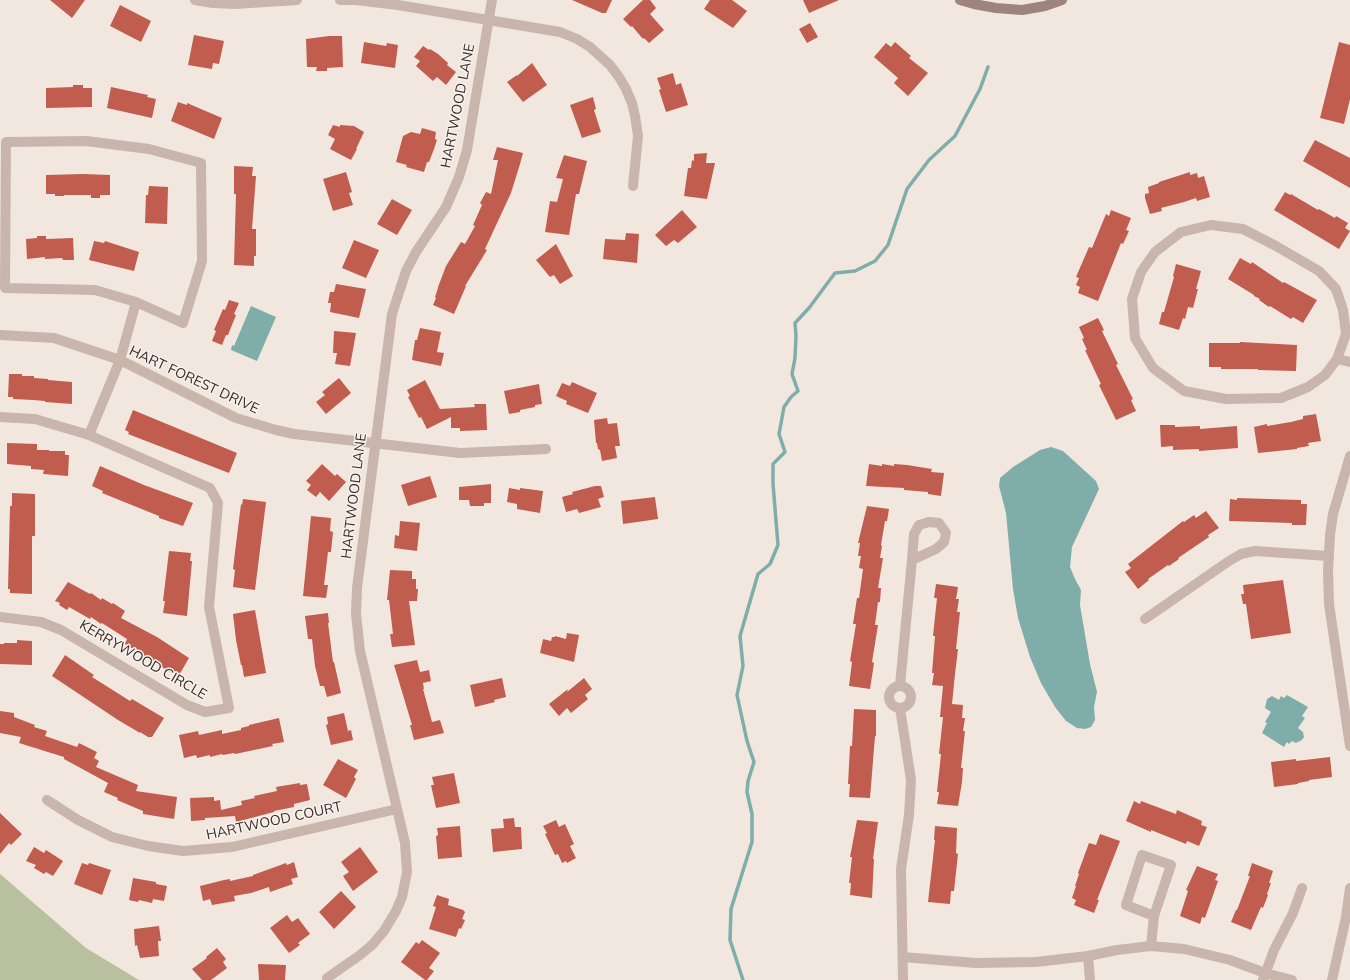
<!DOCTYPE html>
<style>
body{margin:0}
canvas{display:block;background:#f2e7df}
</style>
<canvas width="1350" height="980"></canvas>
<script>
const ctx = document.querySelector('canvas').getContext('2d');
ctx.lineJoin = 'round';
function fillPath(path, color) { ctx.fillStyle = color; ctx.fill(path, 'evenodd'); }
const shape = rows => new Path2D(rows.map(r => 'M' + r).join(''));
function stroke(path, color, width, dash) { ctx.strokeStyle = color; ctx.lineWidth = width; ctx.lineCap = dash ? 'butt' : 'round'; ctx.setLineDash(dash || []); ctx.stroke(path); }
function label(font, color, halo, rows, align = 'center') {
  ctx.font = font + ' Mulish,sans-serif'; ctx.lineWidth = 3; ctx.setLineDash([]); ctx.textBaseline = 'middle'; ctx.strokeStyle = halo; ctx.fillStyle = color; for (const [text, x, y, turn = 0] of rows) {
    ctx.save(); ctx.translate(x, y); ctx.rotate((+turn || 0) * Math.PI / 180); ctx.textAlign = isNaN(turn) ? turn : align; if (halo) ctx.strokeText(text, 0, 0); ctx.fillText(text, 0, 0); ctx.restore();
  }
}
fillPath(shape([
 [0,874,86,948,139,980,0,980]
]), '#b9c09f');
fillPath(shape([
 [251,306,276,317,257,361,231,350,232,345,234,346],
 [1051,447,1063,451,1096,481,1099,489,1072,547,1070,567,1075,579,1081,590,1080,605,1090,664,1097,692,1094,707,1095,720,1091,727,1085,729,1077,728,1066,721,1055,707,1041,683,1030,657,1018,618,1013,589,1006,513,999,486,1000,478,1013,467,1040,450],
 [1287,695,1308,707,1302,716,1305,718,1298,728,1303,732,1304,737,1302,740,1296,743,1292,741,1289,744,1287,742,1284,747,1262,733,1267,723,1265,722,1271,712,1265,708,1267,699,1272,696,1279,700,1281,696,1284,698]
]), '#7faeaa');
stroke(shape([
 [743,980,730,940,731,909,752,842,752,814,747,792,748,781,754,762,747,741,737,695,743,666,740,636,758,574,770,564,778,545,773,484,773,464,785,452,779,434,784,407,791,397,798,391,792,374,795,358,796,336,795,323,809,308,835,273,855,271,875,261,888,245,907,189,929,160,955,136,980,89,988,67]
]), '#7faeaa', 3.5);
fillPath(shape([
 [50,0,85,0,72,18],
 [572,0,612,0,606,13,602,13],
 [643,0,650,0,656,8,650,14,664,30,649,43,644,38,643,39,632,26,631,27,623,19],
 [710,0,732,0,747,11,733,28,704,9],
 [803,0,839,0,809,13],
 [120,5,151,21,141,42,110,26],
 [810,23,818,37,807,43,799,29],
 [194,35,224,41,219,64,213,63,212,69,188,65],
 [329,36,342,36,343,67,327,68,327,71,316,71,317,67,307,67,306,39],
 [364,42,386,46,387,43,398,45,395,68,361,63],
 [895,42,911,56,909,58,928,73,908,96,894,83,898,78,874,57,886,43,891,47],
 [1339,42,1350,45,1350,99,1344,124,1320,118],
 [423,46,429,50,430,49,438,54,448,63,447,65,456,72,446,85,437,77,433,81,416,66,420,61,414,57],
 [532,63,547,85,523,102,507,82,517,75,517,76],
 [673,73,676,85,681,83,688,105,666,112,659,90,661,89,657,78],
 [73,85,83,85,83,88,92,88,92,107,46,108,46,88,73,87],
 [111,87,148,95,147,97,156,99,152,118,107,108],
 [593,97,596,109,594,110,601,132,582,138,570,105],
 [178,102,187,105,187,103,222,118,214,139,171,121],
 [333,125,340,127,340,125,354,126,364,132,356,149,357,149,351,160,330,149,335,139,328,135],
 [422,128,436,132,435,139,437,140,434,149,429,162,427,162,424,172,406,167,407,165,396,162,403,136,411,132,420,134],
 [1315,140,1350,158,1350,188,1303,161],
 [497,147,523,153,520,164,511,193,485,249,487,250,465,286,466,286,454,314,433,305,436,298,435,297,438,288,438,287,446,266,461,242,465,244,475,226,473,225,482,205,480,203,486,192,491,194,498,160,493,160],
 [707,153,706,163,715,163,707,199,684,196,688,168,691,168,692,160,694,161,694,154],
 [564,155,587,161,579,194,576,194,569,235,545,232,550,201,557,202,563,179,556,178],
 [234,166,253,167,252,176,256,176,252,229,256,229,256,256,254,256,254,266,234,265,236,194,234,194],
 [346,172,352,192,349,193,353,205,333,211,323,179],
 [1190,172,1190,175,1197,173,1198,178,1204,176,1210,197,1197,201,1196,198,1184,202,1161,208,1162,211,1150,214,1145,198,1145,194,1149,193,1148,187,1159,183,1159,182],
 [83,174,110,175,110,195,100,195,100,198,91,198,91,195,64,195,64,196,55,196,55,194,46,194,46,175],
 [149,186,168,187,167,224,145,223,146,195,148,195],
 [1285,192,1290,195,1291,194,1318,210,1319,209,1335,218,1336,216,1348,223,1345,228,1350,231,1339,249,1274,210],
 [392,199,412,210,397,235,377,224],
 [682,210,697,227,678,243,674,240,666,246,655,235],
 [1111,210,1131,218,1126,230,1129,231,1123,244,1121,243,1098,301,1078,293,1080,287,1076,285,1079,278,1076,277,1089,247,1092,248,1106,214,1109,216],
 [626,233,639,234,637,263,603,259,605,239,625,240],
 [37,236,46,236,46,239,73,238,74,260,63,260,62,258,45,259,45,257,27,259,26,239,37,238],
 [354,240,379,250,366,278,342,268],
 [94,241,104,243,105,241,139,252,134,271,89,260],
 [556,244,573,276,560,284,554,275,550,277,536,260],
 [1240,258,1251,264,1252,262,1283,283,1284,282,1317,300,1303,323,1293,317,1291,319,1270,306,1269,307,1259,300,1260,299,1254,296,1254,295,1228,279],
 [1176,264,1201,271,1196,289,1198,289,1193,308,1188,307,1185,319,1183,318,1179,330,1159,324,1162,312,1164,312,1174,277,1173,276],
 [336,284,366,289,359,318,330,312,331,303,328,303,330,292,334,292],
 [229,300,239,303,234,314,236,315,228,335,226,335,222,345,212,341,216,331,214,330,223,309,225,310],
 [1098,318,1104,330,1102,331,1118,364,1116,365,1133,399,1131,400,1136,411,1116,420,1099,385,1101,384,1085,350,1087,350,1082,339,1084,338,1079,327],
 [420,328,441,332,437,352,444,353,441,366,412,360,415,340,417,340],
 [334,331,356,333,350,366,335,364,337,353,333,353],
 [1240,342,1297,345,1296,371,1258,370,1258,369,1221,369,1221,367,1209,367,1209,343,1240,343],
 [9,374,22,374,22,376,34,376,34,378,48,379,48,380,72,382,72,404,45,402,45,401,33,400,13,399,13,397,8,397],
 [339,378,351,393,326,414,316,402,325,395,322,392],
 [425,380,440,409,475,407,474,404,486,404,487,430,460,431,460,428,451,428,451,417,427,429,421,417,419,418,408,397,410,396,407,390],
 [572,382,597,393,588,413,566,404,567,401,556,396,562,383,570,386],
 [539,384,542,404,535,405,535,407,520,410,520,412,509,414,504,391],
 [133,410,237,453,229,473,128,434,129,432,125,430],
 [1316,414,1321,441,1308,443,1309,446,1297,448,1297,449,1258,453,1254,427,1267,424,1267,426,1291,422,1303,419,1303,416],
 [607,418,608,424,617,423,620,446,615,446,617,458,602,461,600,450,598,449,597,443,596,443,594,420],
 [1160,425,1175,425,1175,427,1200,426,1200,429,1237,426,1238,448,1199,451,1199,449,1173,450,1173,446,1161,447],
 [7,443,37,444,37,450,49,450,49,451,65,451,65,455,69,455,68,476,43,474,44,470,31,469,31,466,7,464],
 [322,464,335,476,337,474,346,482,329,501,320,492,316,497,307,490,311,485,306,481],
 [869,464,882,466,882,464,894,466,894,464,907,465,932,469,931,472,944,473,941,496,928,494,928,492,904,490,904,488,866,486],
 [100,466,144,485,193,503,183,526,159,518,159,516,102,493,103,491,92,486],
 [430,476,437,497,408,506,401,485],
 [491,484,491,503,484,503,484,506,470,506,469,500,459,500,459,487],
 [595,486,601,486,604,497,598,499,601,507,579,513,577,509,566,512,562,497,573,494,572,492],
 [509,488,520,490,520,488,543,491,540,513,517,509,517,504,507,502],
 [12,493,35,494,35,536,32,536,32,594,10,593,10,589,8,589,10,506,12,506],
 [655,497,658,519,623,524,621,501],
 [1237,498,1301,500,1301,504,1307,504,1306,525,1292,525,1292,523,1229,521,1230,499,1237,500],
 [243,499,266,502,255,590,233,587,235,570,233,569,236,544,241,504,242,505],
 [867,506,889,509,887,521,885,521,881,545,882,546,880,558,883,558,878,588,881,588,880,602,878,602,875,625,878,625,872,662,874,663,870,689,849,686,852,662,850,661,856,624,853,624,857,598,859,598,863,569,859,568,861,556,858,556,860,543,858,543],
 [1206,511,1219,528,1208,535,1209,537,1178,558,1179,559,1169,566,1168,565,1148,579,1149,580,1138,589,1125,572,1131,568,1128,564,1183,521,1184,522,1194,515,1196,518],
 [311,516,331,518,330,531,333,532,331,552,328,552,324,585,328,585,326,598,303,596],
 [400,521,420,523,417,551,394,548,395,535,399,536],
 [169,551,191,553,190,561,192,561,187,616,163,613,165,601,163,601],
 [390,570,412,571,412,579,416,579,416,589,418,589,417,601,409,601,415,645,392,647,390,634,393,634,389,600,387,600],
 [1283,580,1291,633,1251,639,1246,604,1243,604,1241,594,1244,594,1243,585],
 [68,582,90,594,91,593,101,600,102,598,112,604,113,603,125,611,121,618,157,637,189,658,178,677,125,644,127,639,102,623,101,624,91,617,90,619,69,607,67,610,59,605,60,603,55,601],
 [936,584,958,587,956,599,959,599,957,612,960,612,956,649,958,649,955,674,952,704,963,705,962,718,965,718,963,731,965,731,961,768,963,768,962,782,958,806,937,804,939,792,937,792,941,754,939,754,943,717,940,717,943,686,932,685,934,673,932,673,935,636,933,636,937,598,934,598],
 [255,610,266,673,244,677,242,665,241,665,236,640,233,614],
 [328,613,329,623,328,623,333,662,334,662,341,693,327,697,324,686,320,686,315,666,312,639,308,639,305,616],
 [567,633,579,635,574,662,540,653,543,639,551,641,552,637,555,637,555,636,566,639],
 [17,640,32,641,32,665,0,664,0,644,4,644,4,643,17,643],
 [65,655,94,675,92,677,119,694,130,701,132,699,164,718,152,737,148,737,140,732,140,733,118,720,52,676],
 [417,660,420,672,429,670,431,681,423,683,424,689,423,689,432,722,440,720,444,733,414,740,410,725,412,725,394,665],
 [502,678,506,697,494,700,495,702,475,707,470,685],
 [584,678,592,689,585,695,588,699,571,713,567,708,559,716,549,704,568,689,567,692],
 [854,709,876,710,876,736,875,736,870,798,849,797,850,784,848,784,850,746,852,746],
 [0,711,14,713,14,717,35,725,34,727,47,731,45,736,77,747,79,743,97,752,94,758,99,761,96,767,138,785,136,791,177,797,174,819,143,814,143,811,117,800,118,798,104,792,108,783,64,759,64,757,19,743,21,737,0,733],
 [344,713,348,731,351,730,353,740,331,745,326,725,328,724,327,717],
 [279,718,284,742,272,744,273,746,235,754,234,753,223,755,222,754,210,757,210,755,197,758,196,755,184,758,179,735,198,731,199,735,222,730,222,734,241,730,241,728,249,726,249,725],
 [1330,757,1332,777,1309,780,1309,781,1298,783,1298,784,1274,787,1271,762,1296,759,1296,761],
 [338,759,358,770,354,777,356,779,346,798,323,785],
 [454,773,460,803,436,808,431,785,434,785,432,777],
 [300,783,300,785,307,784,310,800,294,804,294,807,274,811,274,812,236,822,235,816,205,818,205,820,191,821,190,798,214,797,214,801,220,800,221,810,242,805,241,801,255,798,254,796,277,791,276,787],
 [1134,801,1140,804,1141,801,1176,814,1177,810,1202,821,1201,825,1207,827,1199,846,1187,841,1186,844,1151,830,1151,832,1126,821],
 [0,813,22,834,11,845,9,843,0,854],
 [514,818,515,827,521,827,522,849,493,852,491,829,504,828,503,819],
 [556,820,559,827,565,824,574,844,570,846,576,858,567,863,566,861,562,863,558,854,555,855,545,834,547,833,543,826],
 [857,820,878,822,873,859,874,859,872,898,850,895,851,883,849,883,852,857,850,857],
 [460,826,462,857,438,859,436,836,438,835,437,828],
 [935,826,957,828,956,853,958,854,954,891,951,891,950,904,928,902,935,840,934,840],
 [1100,834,1120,841,1097,900,1099,900,1094,913,1074,905,1076,900,1072,898,1076,886,1075,886,1079,874,1078,873,1089,843,1096,845],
 [34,847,44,853,46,850,63,861,53,876,46,872,44,874,34,868,36,865,26,861],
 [360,847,378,872,353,891,343,876,349,872,341,862],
 [294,862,298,877,291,879,293,884,270,892,269,887,251,893,234,896,235,901,212,905,210,899,203,901,200,886,224,880,230,879,230,881,253,876,253,875,286,863,287,865],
 [82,863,88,865,89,863,111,870,102,895,74,884],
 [1252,863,1273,871,1269,883,1271,883,1267,894,1268,895,1263,908,1261,907,1251,930,1231,922,1236,910,1237,910,1250,876,1248,876],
 [1197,866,1218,874,1215,880,1218,881,1205,918,1202,917,1200,924,1180,916,1188,891,1186,890],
 [133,878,156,882,156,884,167,886,164,901,153,899,152,903,139,900,138,902,129,900],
 [341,891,356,907,334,929,319,912],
 [437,895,449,899,448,905,463,910,465,912,462,919,465,920,461,929,459,928,456,937,429,929,436,907,433,906],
 [287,915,292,922,298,918,310,934,298,943,300,945,289,953,270,928],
 [159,926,161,941,158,941,159,956,140,958,137,945,135,946,134,929],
 [422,940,440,953,429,968,434,971,427,980,425,980,401,962,416,942,419,944],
 [217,948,226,959,223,962,227,968,211,980,202,980,192,969,207,958,206,957],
 [258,964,286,965,285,980,259,980]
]), '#c05d4e');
stroke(shape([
 [195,0,213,3,235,4,297,0],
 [340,0,356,0,398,5,560,32,577,39,590,47,610,65,619,77,626,89,632,103,635,116,638,136,633,186],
 [86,141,149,149,201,163,202,261,183,323,136,302,95,290,5,288,6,142,86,141],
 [1211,225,1243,229,1276,246,1319,271,1336,289,1343,310,1346,334,1337,359,1325,375,1308,387,1281,398,1226,399,1184,391,1153,368,1135,338,1132,299,1141,272,1155,252,1181,232,1211,225],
 [0,335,54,338,120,360,236,418,276,430,294,434,460,453,546,449],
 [1337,359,1350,362],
 [0,417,35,419,89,435,210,488,218,503,209,607,229,708,205,712,187,705,61,630,41,622,0,617],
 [89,435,120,360,136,302],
 [1350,456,1333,514,1330,535,1328,571,1329,604,1350,746],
 [1145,619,1229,561,1241,554,1255,551,1328,556],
 [900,685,912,560,914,534,919,525,929,522,939,523,946,533,944,542,936,549,912,560],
 '889 697a11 11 0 1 1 22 0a11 11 0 1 1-22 0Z',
 [900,708,911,780,909,815,901,869,903,980],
 [47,800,78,820,112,837,148,846,183,851,232,847,397,809],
 [1151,946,1154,916,1126,905,1142,855,1171,865,1154,916],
 [1088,956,1090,980],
 [903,957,975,963,1036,962,1088,956,1117,950,1151,946,1184,949,1230,960,1265,973,1292,980],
 [327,978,360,955,372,945,384,931,396,911,402,897,407,872,405,843,360,651,356,614,357,588,392,314,406,271,416,252,446,207,459,177,467,150,492,0],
 [1263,980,1274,950,1293,913,1302,888],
 [1332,980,1346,917,1350,888]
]), '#c9b5ab', 10);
stroke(shape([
 [960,0,974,4,996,8,1022,10,1045,6,1062,0]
]), '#9d847c', 10);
label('14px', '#372d2a', '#f9f1eb', [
 ["HARTWOOD LANE",458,106,-79],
 ["HART FOREST DRIVE",194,380,25],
 ["HARTWOOD LANE",354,496,-83],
 ["KERRYWOOD CIRCLE",143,660,30],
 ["HARTWOOD COURT",274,821,-12]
]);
</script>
